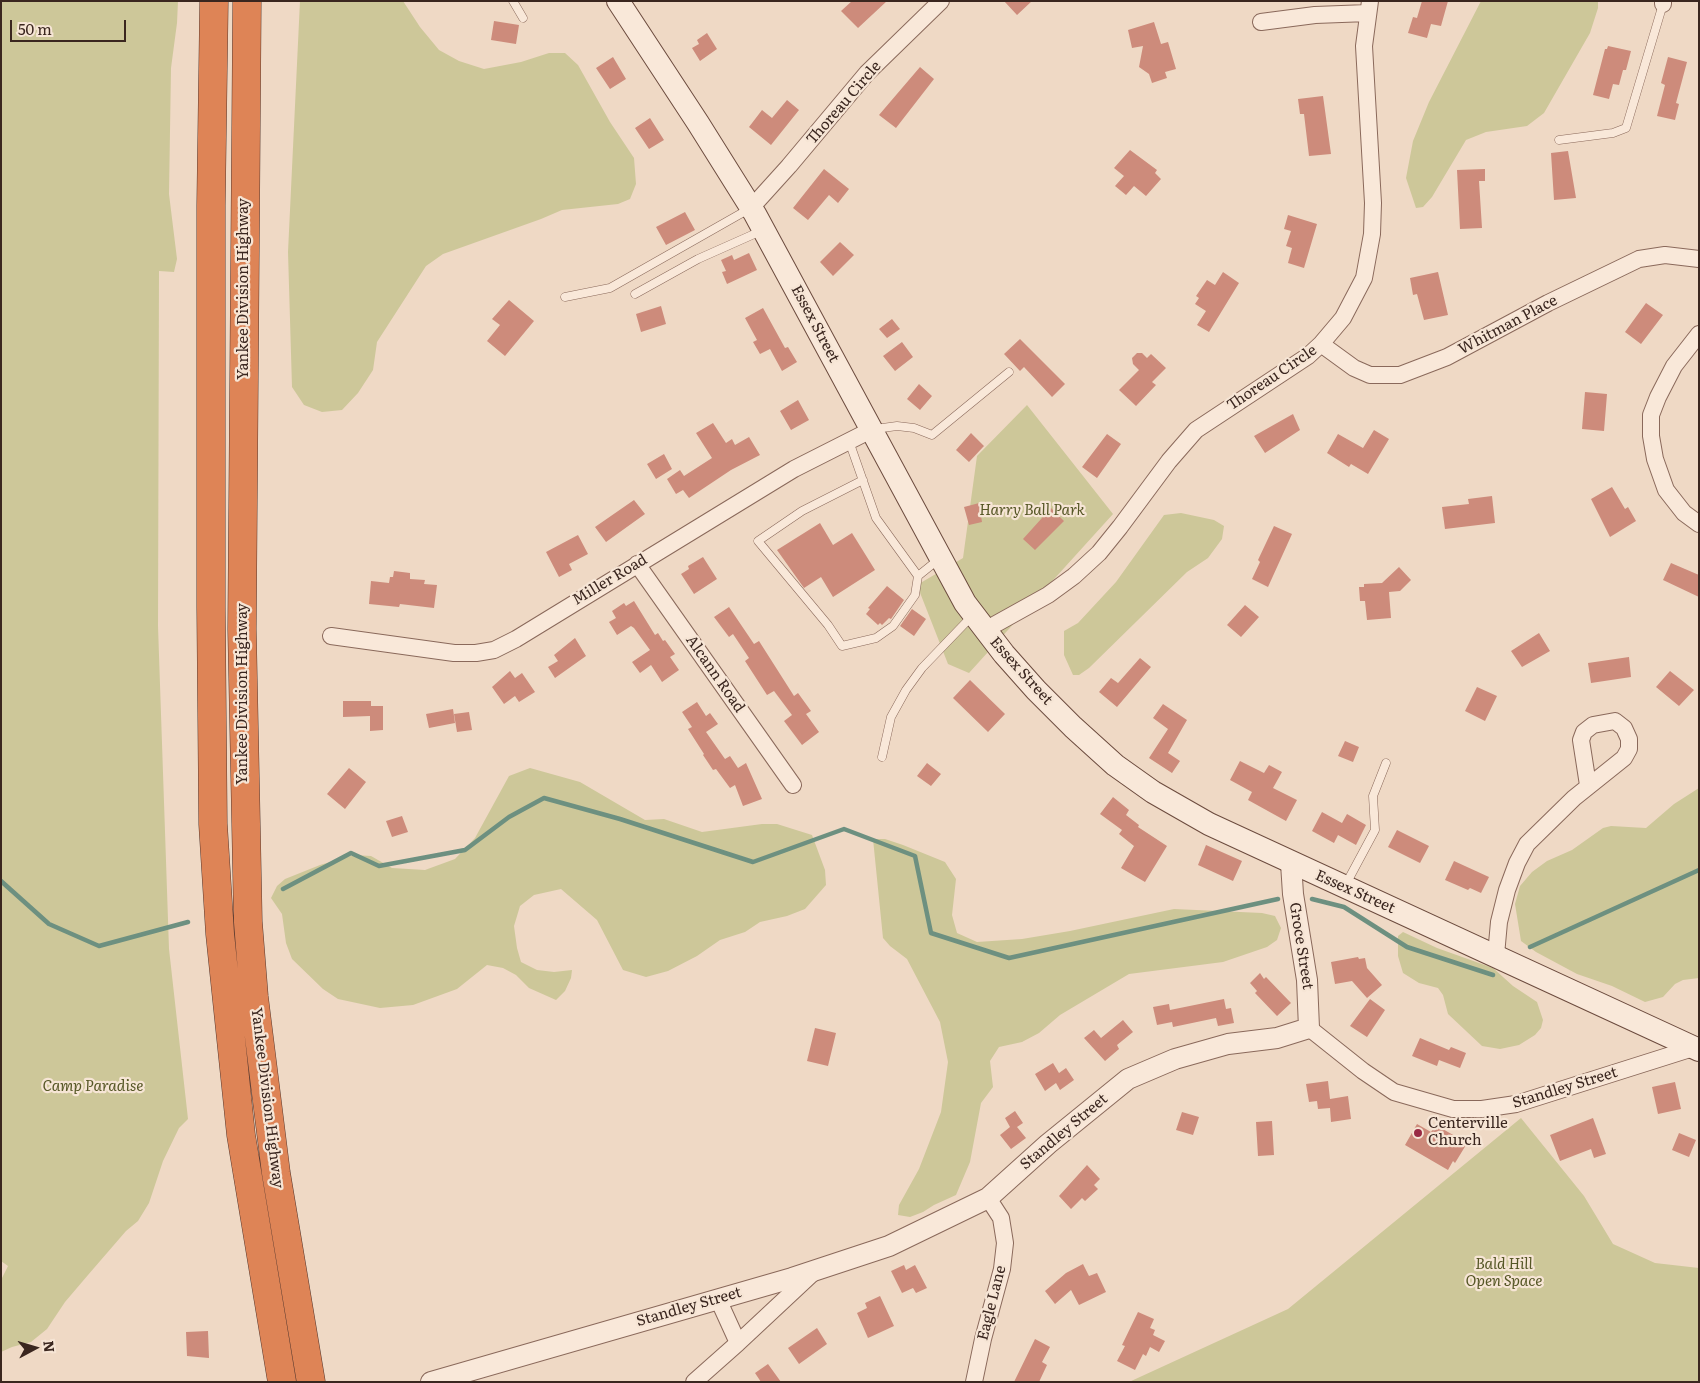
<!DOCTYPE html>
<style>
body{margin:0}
#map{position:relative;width:1700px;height:1383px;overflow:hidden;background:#efd9c5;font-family:Literata,serif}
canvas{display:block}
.frame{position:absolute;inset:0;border:2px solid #3a261f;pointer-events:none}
.north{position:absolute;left:10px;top:1323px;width:50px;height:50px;-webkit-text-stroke:4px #f6e5d5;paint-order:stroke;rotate:84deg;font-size:14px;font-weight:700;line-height:20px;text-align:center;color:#3a261f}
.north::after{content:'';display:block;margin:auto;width:18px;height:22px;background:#3a261f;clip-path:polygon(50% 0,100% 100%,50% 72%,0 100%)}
.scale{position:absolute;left:10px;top:20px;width:116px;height:22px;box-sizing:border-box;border:2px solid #3a261f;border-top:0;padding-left:6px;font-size:15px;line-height:18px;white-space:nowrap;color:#3a261f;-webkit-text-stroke:4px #f6e5d5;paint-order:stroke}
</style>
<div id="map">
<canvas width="1700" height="1383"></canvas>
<div class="frame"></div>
<div class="north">N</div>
<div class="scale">50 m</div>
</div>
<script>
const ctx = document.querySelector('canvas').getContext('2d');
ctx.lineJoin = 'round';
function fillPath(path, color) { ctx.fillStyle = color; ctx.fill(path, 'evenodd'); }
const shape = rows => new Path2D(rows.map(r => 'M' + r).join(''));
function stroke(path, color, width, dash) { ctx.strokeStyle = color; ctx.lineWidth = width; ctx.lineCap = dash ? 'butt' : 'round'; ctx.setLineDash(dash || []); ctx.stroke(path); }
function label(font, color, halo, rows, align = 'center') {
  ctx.font = font + ' Literata,serif'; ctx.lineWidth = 4.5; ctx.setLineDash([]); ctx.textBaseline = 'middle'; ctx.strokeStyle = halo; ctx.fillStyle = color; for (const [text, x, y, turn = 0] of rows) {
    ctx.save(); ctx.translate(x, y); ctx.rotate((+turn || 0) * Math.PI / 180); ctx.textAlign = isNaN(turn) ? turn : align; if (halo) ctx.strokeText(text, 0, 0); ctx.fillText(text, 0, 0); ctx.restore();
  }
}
fillPath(shape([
 [4,1,178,1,177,23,171,68,169,194,177,259,174,272,159,271,158,626,169,949,188,1119,179,1128,163,1161,149,1203,138,1221,126,1231,88,1275,65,1302,47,1329,31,1342,12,1347,1,1352,1,1280,8,1266,1,1261,1,3],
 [300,1,403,1,420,27,439,50,459,61,484,69,521,62,549,53,565,53,578,65,610,122,634,158,636,184,630,199,618,204,562,210,541,219,443,254,426,266,377,342,373,370,358,393,342,410,322,412,304,405,292,387,288,252],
 [1481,1,1598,1,1598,8,1590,33,1544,113,1527,126,1486,132,1466,140,1432,197,1423,207,1416,208,1406,178,1413,141,1429,102],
 [1027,405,1113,514,969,673,948,664,917,585,963,558,977,456],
 [1181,513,1214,520,1224,526,1222,539,1208,558,1187,572,1089,668,1079,675,1073,675,1064,655,1064,631,1078,623,1116,582,1164,515],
 [530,768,580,782,645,820,664,819,702,832,762,824,777,824,812,835,825,870,826,885,805,909,787,916,760,922,745,932,720,940,697,956,668,971,646,977,623,970,597,920,561,889,534,895,520,906,514,926,517,948,521,962,537,970,554,972,572,970,571,978,565,991,556,1000,529,988,516,975,503,968,487,965,457,989,413,1005,380,1008,338,999,323,989,292,959,286,943,282,914,271,898,277,886,285,879,320,865,354,855,371,856,392,868,425,870,455,859,475,838,509,776],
 [1699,788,1699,978,1683,980,1675,984,1663,997,1645,1002,1612,986,1577,974,1536,952,1521,941,1515,904,1520,886,1532,872,1547,861,1572,850,1603,828,1611,826,1646,828,1674,804],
 [873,839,885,839,903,845,945,862,956,879,952,915,957,933,977,942,1022,939,1070,931,1174,909,1262,913,1275,916,1281,928,1277,940,1267,947,1223,962,1129,974,1060,1015,1039,1033,1022,1042,999,1047,990,1061,993,1087,981,1103,970,1162,956,1195,934,1205,923,1212,910,1217,898,1215,899,1205,919,1169,941,1112,948,1062,940,1022,907,959,890,946,883,938],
 [1403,932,1437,948,1493,968,1513,986,1537,1002,1543,1020,1541,1028,1535,1035,1519,1045,1500,1049,1482,1046,1448,1014,1443,995,1438,988,1419,983,1403,973,1398,956,1398,936],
 [1521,1118,1584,1196,1613,1244,1655,1263,1699,1268,1699,1382,1129,1382,1288,1309]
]), '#cdc799');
stroke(shape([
 [1,881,49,924,99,946,188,922],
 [283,889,351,853,379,866,465,850,509,817,544,798,620,819,753,862,844,829,915,856,931,933,1009,958,1278,899],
 [1312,899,1344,907,1407,947,1493,975],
 [1530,947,1699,870]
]), '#6d9080', 4.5);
fillPath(shape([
 [852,1,887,1,858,28,841,11],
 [1004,1,1032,1,1017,15],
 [1422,1,1448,1,1441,26,1431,24,1427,38,1408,33,1413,17,1417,18],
 [494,21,519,25,516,44,491,40],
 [1154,22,1161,44,1168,42,1176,69,1165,72,1167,78,1152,83,1149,74,1139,67,1143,46,1132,48,1128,30],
 [707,33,717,49,700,61,692,48,699,44,697,40],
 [1608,46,1631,51,1626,70,1623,70,1619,85,1613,84,1609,99,1593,95,1605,49,1607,49],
 [613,57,626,79,610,89,596,68],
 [1668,57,1687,62,1676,103,1679,104,1675,120,1657,116,1665,85,1661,83],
 [920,67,934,79,896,128,879,115],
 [1323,96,1331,154,1309,156,1304,114,1300,114,1298,99],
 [787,100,799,110,771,145,749,127,762,110,772,118],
 [650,118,664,140,649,149,635,128],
 [1130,150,1157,170,1155,173,1161,179,1146,196,1134,186,1126,195,1115,186,1124,176,1114,168],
 [1568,151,1576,198,1554,200,1551,153],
 [824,169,849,189,838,203,829,195,808,220,793,208],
 [1485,169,1485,181,1479,181,1482,228,1460,229,1457,170],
 [685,212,695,230,666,245,656,227],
 [1288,215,1317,224,1304,268,1288,263,1292,248,1286,246,1291,231,1284,229],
 [840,242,854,255,833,276,820,262],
 [749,253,757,270,727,284,722,272,726,271,721,260,732,255,734,260],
 [1223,272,1239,283,1209,332,1197,325,1206,311,1195,304,1199,298,1196,296,1207,280,1215,285],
 [1438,272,1448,315,1424,320,1417,294,1413,295,1410,278],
 [509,300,534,321,505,356,487,341,500,325,492,319],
 [1646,303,1663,315,1641,344,1625,332],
 [661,306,666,324,641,332,636,314],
 [763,308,785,348,788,347,797,362,782,371,770,349,760,354,753,342,757,340,745,318],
 [892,319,900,329,887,338,879,329],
 [1020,339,1065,384,1052,397,1024,367,1020,371,1004,354],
 [902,342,913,357,895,371,883,356],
 [1137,353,1142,353,1147,358,1151,354,1166,368,1152,382,1156,385,1136,406,1119,390,1139,370,1133,364,1132,358],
 [919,384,932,396,920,410,907,399],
 [1585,392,1607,394,1604,431,1582,429],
 [798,400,809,420,791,430,780,411],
 [1293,414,1300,430,1265,453,1254,436],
 [713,423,726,443,732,439,735,445,749,437,760,455,731,470,689,498,683,490,676,494,667,479,680,470,684,476,712,458,696,433],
 [1374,430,1389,439,1368,474,1351,464,1349,467,1327,453,1338,434,1363,448],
 [971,433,984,446,969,462,956,450],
 [1107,434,1121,444,1097,478,1082,467],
 [664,454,672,469,656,479,647,464],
 [1612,487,1625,509,1628,507,1636,521,1610,537,1591,499],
 [1492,496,1495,523,1445,529,1442,507,1469,504,1468,499],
 [634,500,645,514,606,542,595,527],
 [983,502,987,515,981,516,982,522,969,525,964,507],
 [1051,508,1064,521,1035,550,1023,539],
 [820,523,833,545,852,533,875,570,833,597,821,577,804,588,777,550],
 [1274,526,1292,534,1268,587,1252,579,1260,562,1258,560],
 [578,535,588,554,569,564,572,570,559,577,546,552],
 [703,557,717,579,694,594,681,574,689,569,688,566],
 [1671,563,1699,575,1699,597,1663,580],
 [1399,567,1411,580,1400,591,1389,592,1391,618,1367,620,1365,601,1360,601,1359,587,1364,587,1364,584,1382,583],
 [394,571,410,573,410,579,425,580,424,584,437,585,434,608,400,604,399,607,369,604,371,581,389,583,390,577,393,577],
 [887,586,904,600,891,619,889,618,882,625,880,623,878,625,866,614,870,609,868,608],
 [634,601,655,635,658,633,663,641,665,640,675,654,670,657,679,670,662,682,651,665,640,673,632,662,650,650,634,628,631,626,617,635,609,622,616,618,612,611,624,603,626,606],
 [1245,605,1259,617,1241,637,1227,625],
 [729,607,754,644,759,641,794,696,798,693,811,711,806,714,819,732,802,745,784,721,792,715,774,691,767,695,745,661,749,658,733,634,729,637,714,617],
 [912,609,926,619,914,636,900,626],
 [1539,633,1550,651,1522,667,1511,651],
 [575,638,586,656,555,678,548,667,558,661,554,655],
 [1629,657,1631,677,1591,683,1588,663],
 [1140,658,1151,667,1117,707,1099,692,1111,678,1118,683],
 [510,671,515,678,522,673,535,692,519,702,515,696,504,704,492,687],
 [1670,671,1694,690,1679,706,1656,687],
 [970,680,1005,714,988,732,953,698],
 [1477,687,1497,696,1485,721,1465,711],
 [343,701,371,701,371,706,383,706,383,730,370,731,370,716,343,717],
 [697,702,706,716,710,713,718,724,706,732,725,759,730,756,738,768,746,763,762,799,743,806,735,785,730,788,716,769,713,770,703,755,704,754,688,729,692,727,682,712],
 [1163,704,1187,720,1168,753,1180,761,1172,773,1149,758,1168,729,1153,718],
 [453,709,455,723,429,728,426,714],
 [469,712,472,730,457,732,454,714],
 [1345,741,1359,747,1353,762,1338,756],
 [1240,761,1264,773,1269,765,1282,772,1273,788,1297,800,1286,821,1248,800,1252,792,1230,780],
 [927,763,941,774,931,786,917,776],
 [349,768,366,782,345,809,327,794],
 [1113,797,1129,810,1126,815,1139,825,1138,827,1167,846,1145,882,1121,868,1134,846,1119,834,1122,830,1100,814],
 [1322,812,1342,823,1347,814,1366,825,1356,845,1338,835,1334,843,1312,831],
 [402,816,408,832,392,837,386,821],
 [1397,830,1429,846,1420,863,1388,847],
 [1206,845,1242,861,1233,881,1198,865],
 [1454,861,1489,877,1481,893,1470,888,1468,890,1445,880],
 [1358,957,1359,959,1365,958,1367,968,1382,985,1367,998,1352,981,1335,984,1331,962],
 [1260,973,1264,979,1266,977,1291,1003,1277,1016,1255,993,1257,991,1250,983],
 [1224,999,1226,1009,1231,1008,1234,1023,1218,1026,1216,1018,1173,1027,1172,1022,1157,1025,1153,1007,1169,1004,1170,1010],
 [1370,999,1385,1010,1367,1037,1350,1026],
 [1123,1020,1133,1032,1117,1045,1119,1049,1105,1061,1084,1038,1094,1030,1101,1038],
 [815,1028,836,1033,828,1066,807,1061],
 [1420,1038,1449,1050,1451,1047,1466,1053,1460,1068,1439,1060,1437,1066,1412,1056],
 [1053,1063,1059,1073,1066,1068,1074,1080,1060,1090,1056,1083,1045,1091,1035,1074],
 [1328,1081,1330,1099,1348,1096,1351,1119,1331,1122,1330,1108,1318,1109,1317,1101,1309,1102,1306,1084],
 [1675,1082,1681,1109,1658,1114,1652,1087],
 [1015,1111,1023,1123,1017,1127,1026,1138,1011,1149,1000,1135,1010,1127,1005,1118],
 [1182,1112,1199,1117,1193,1135,1176,1130],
 [1593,1118,1606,1154,1594,1158,1591,1149,1560,1161,1550,1135],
 [1272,1121,1274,1155,1258,1156,1256,1122],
 [1417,1124,1431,1132,1434,1128,1438,1130,1439,1127,1464,1141,1462,1143,1466,1145,1455,1163,1453,1161,1448,1170,1405,1145],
 [1679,1133,1696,1140,1689,1157,1672,1150],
 [1087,1165,1100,1179,1094,1185,1098,1189,1085,1201,1082,1198,1071,1209,1059,1196],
 [1083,1264,1089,1276,1097,1273,1106,1292,1079,1305,1071,1290,1055,1304,1045,1291,1066,1273],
 [904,1265,906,1270,915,1265,927,1288,916,1293,913,1288,902,1293,891,1271],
 [880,1296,894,1326,868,1338,857,1313,867,1308,865,1303],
 [1138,1312,1154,1319,1150,1328,1155,1330,1153,1335,1165,1341,1159,1352,1150,1347,1146,1356,1143,1354,1135,1370,1117,1361,1125,1346,1122,1345],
 [817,1328,827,1344,799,1364,788,1348],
 [208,1331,209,1358,187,1356,186,1332],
 [1035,1339,1050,1347,1042,1362,1047,1365,1039,1382,1014,1382],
 [768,1364,781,1382,761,1382,755,1373]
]), '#cd8b7b');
const service = shape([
 [513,1,523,18],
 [1559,140,1613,133,1626,128,1663,4],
 [635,294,698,259,761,231],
 [565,297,610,288,749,209],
 [875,429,897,426,914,428,932,435,1009,372],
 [849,441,876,518,918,576,939,559],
 [863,480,802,511,758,541,828,625,842,646,876,638,893,626,915,595,918,576],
 [882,757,891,717,906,690,922,668,972,616],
 [1346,884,1375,830,1373,796,1386,763]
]);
const minor = shape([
 [1663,4,1663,1],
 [1261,22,1315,15,1368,13],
 [751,208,789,166,867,73,941,1],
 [1699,334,1674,366,1658,397,1651,415,1651,436,1655,459,1666,490,1684,513,1699,524],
 [1321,344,1354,368,1370,375,1400,375,1447,357,1548,303,1639,259,1665,255,1699,259],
 [637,564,793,785],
 [985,630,1048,595,1074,576,1099,553,1120,527,1169,461,1196,430,1308,356,1321,344,1343,318,1364,278,1372,234,1373,203,1364,46,1370,1],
 [331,636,454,653,476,653,494,650,516,639,794,469,871,430],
 [1496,955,1499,922,1507,890,1517,863,1527,844,1574,798,1624,758,1629,749,1629,739,1624,728,1615,721,1593,725,1584,732,1581,740,1588,785],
 [1309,1028,1363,1071,1394,1092,1453,1109,1482,1109,1516,1104,1693,1048],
 [738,1343,814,1272],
 [694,1382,738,1343,718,1299],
 [974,1382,983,1339,1002,1269,1005,1243,1001,1218,988,1198]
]);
const tertiary = shape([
 [431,1382,792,1278,889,1246,988,1198,1048,1144,1128,1079,1175,1059,1228,1044,1277,1038,1309,1028,1307,980,1293,894,1291,863]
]);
const secondary = shape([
 [618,1,698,123,755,214,965,603,1004,654,1036,690,1073,727,1115,765,1153,792,1209,824,1699,1050]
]);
const motorway = shape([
 [214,1,211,205,211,608,213,824,220,934,241,1135,282,1382],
 [247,1,242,629,248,922,254,997,276,1173,311,1382]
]);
stroke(service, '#8a695b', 9);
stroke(minor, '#8a695b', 18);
stroke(tertiary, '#8a695b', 22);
stroke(secondary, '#6c4b3e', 24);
stroke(motorway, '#58392f', 29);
stroke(service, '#f9e8d9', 8);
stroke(minor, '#f9e8d9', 16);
stroke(tertiary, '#f9e8d9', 20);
stroke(secondary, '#f9e8d9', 22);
stroke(motorway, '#de8456', 28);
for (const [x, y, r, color] of [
 [1418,1133,5,"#992a44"]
]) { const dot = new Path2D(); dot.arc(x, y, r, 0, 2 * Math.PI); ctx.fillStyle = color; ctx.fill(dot); stroke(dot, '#f6e5d5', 2); }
label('15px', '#3a261f', '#f6e5d5', [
 ["Thoreau Circle",844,103,-49],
 ["Yankee Division Highway",244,289,-90],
 ["Essex Street",815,324,62],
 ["Whitman Place",1508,325,-28],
 ["Thoreau Circle",1272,378,-34],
 ["Miller Road",610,580,-31],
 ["Essex Street",1021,671,48],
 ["Alcann Road",715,674,55],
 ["Yankee Division Highway",243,694,-90],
 ["Essex Street",1355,892,24],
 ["Groce Street",1301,946,81],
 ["Standley Street",1565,1088,-17],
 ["Yankee Division Highway",267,1098,83],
 ["Standley Street",1064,1132,-40],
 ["Eagle Lane",992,1303,-76],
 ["Standley Street",689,1307,-16]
]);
label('italic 15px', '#555625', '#f6e5d5', [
 ["Harry Ball Park",1032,511],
 ["Camp Paradise",93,1087],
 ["Bald Hill",1504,1265],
 ["Open Space",1504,1282]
]);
label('15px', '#3a261f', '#f6e5d5', [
 ["Centerville",1428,1124],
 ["Church",1428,1141]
], 'left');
</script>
